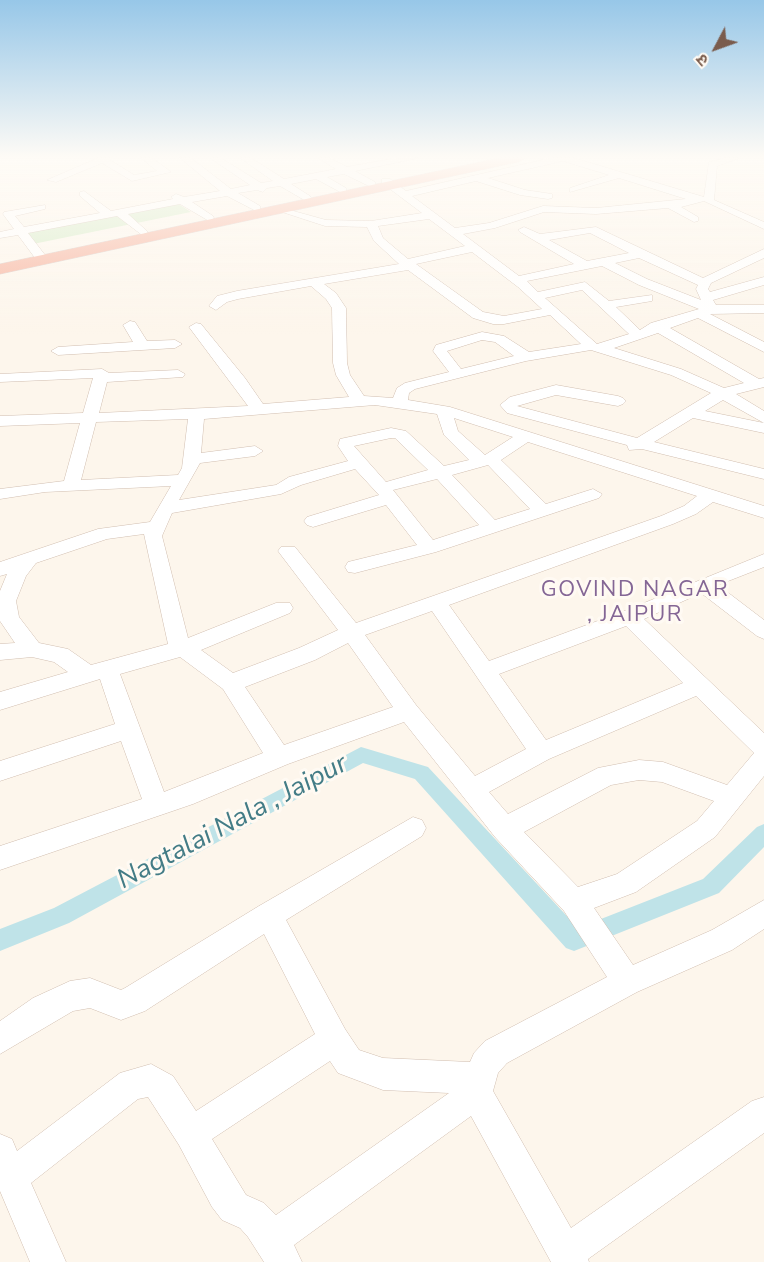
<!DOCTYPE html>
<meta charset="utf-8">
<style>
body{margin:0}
#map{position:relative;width:764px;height:1262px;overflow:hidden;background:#fdf6ec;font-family:"Nunito Sans","Noto Sans Devanagari",sans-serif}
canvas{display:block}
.north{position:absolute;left:686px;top:18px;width:60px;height:60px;-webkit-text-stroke:4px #fffaf3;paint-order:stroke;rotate:229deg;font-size:16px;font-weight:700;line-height:24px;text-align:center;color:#7a5c4d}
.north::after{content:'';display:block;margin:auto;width:21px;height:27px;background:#7a5c4d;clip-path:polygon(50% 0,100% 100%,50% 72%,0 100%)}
</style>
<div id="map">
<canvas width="764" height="1262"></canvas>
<div class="north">उ</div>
</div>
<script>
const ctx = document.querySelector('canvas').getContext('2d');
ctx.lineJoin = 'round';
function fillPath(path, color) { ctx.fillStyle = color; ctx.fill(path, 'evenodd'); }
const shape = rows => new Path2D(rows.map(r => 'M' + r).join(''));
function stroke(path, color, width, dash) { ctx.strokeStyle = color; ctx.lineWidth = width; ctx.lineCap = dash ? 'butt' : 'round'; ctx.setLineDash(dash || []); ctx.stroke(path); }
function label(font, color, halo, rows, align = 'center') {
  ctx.font = font + ' "Nunito Sans",sans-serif'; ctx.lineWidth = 6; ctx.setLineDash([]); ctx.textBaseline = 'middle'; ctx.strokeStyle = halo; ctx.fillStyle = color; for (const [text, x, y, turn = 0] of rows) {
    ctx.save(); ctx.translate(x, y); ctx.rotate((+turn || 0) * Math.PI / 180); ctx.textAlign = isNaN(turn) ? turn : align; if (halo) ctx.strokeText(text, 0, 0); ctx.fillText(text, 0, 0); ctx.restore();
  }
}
fillPath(shape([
 [177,203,191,212,33,244,27,233]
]), '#d8ecc9');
fillPath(shape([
 [361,747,428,767,578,928,703,879,757,827,764,824,764,847,719,893,574,951,566,948,415,779,363,763,69,923,0,951,0,929,54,908,361,747]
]), '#bfe3e8');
const minor = shape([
 [98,158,112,158,110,160,134,175,157,171,141,158,152,158,171,172,132,181,102,163,56,182,47,180,98,158],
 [180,158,191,158,231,189,250,185,210,158,221,158,261,183,273,181,240,158,251,158,284,179,336,169,318,158,330,158,347,167,390,159,419,158,355,171,375,182,375,186,371,187,344,174,327,177,346,188,346,192,342,193,316,179,291,184,310,196,311,198,306,201,280,186,267,188,263,192,257,190,238,193,260,206,260,210,256,211,227,196,192,202,213,216,214,218,209,221,180,204,128,214,148,232,142,235,117,216,28,233,45,255,39,259,35,258,18,235,0,238,0,232,14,229,3,214,4,212,45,205,45,209,15,216,24,227,100,213,80,196,80,192,84,191,111,211,173,199,171,197,176,194,184,197,220,191,180,158],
 [551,158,574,158,704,197,709,162,725,158,740,158,717,166,714,200,764,222,764,229,704,201,681,207,698,217,698,221,694,222,668,208,596,214,544,212,495,228,463,234,519,276,574,264,520,232,518,230,524,227,540,234,596,227,703,278,764,249,764,258,711,283,708,289,710,292,764,277,764,285,713,300,716,305,764,305,764,313,710,314,764,342,764,352,698,318,670,328,759,379,764,378,764,387,736,394,764,411,764,423,723,400,705,411,764,423,764,433,693,418,654,442,764,469,764,479,642,449,629,450,627,445,507,413,500,405,510,397,556,385,618,396,623,398,626,401,623,404,618,406,556,395,517,406,637,438,711,393,671,375,591,350,526,361,415,389,409,393,408,400,450,407,764,506,764,518,713,502,696,514,673,524,449,605,489,661,622,612,764,554,764,567,718,585,764,620,764,639,757,636,701,593,644,619,764,733,764,776,715,837,636,892,594,908,633,965,712,930,764,900,764,929,732,950,637,992,507,1063,498,1073,493,1091,571,1228,752,1101,764,1097,764,1133,588,1259,589,1262,551,1262,471,1116,294,1245,302,1262,264,1262,248,1237,240,1228,222,1220,212,1207,179,1145,148,1097,138,1099,31,1183,66,1262,30,1262,0,1191,0,1134,12,1139,17,1151,120,1073,151,1064,173,1076,196,1111,315,1034,264,934,145,1011,121,1020,90,1008,73,1011,0,1054,0,1021,33,998,70,981,90,978,121,990,125,988,259,906,413,817,422,820,426,828,422,836,286,920,345,1029,359,1050,383,1058,470,1062,474,1053,485,1041,607,977,564,911,495,837,404,722,288,764,193,804,0,870,0,846,142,799,121,741,0,781,0,761,115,724,100,679,0,710,0,692,68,672,54,662,32,657,0,660,0,644,15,643,0,621,0,591,7,574,0,576,0,562,98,529,150,522,171,486,45,492,0,499,0,489,64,481,80,423,0,426,0,416,83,413,93,378,0,382,0,374,102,369,109,373,178,370,185,374,183,377,107,382,99,413,248,406,189,327,196,323,201,324,245,378,263,404,349,397,336,375,333,363,332,308,326,299,311,286,238,299,227,302,216,310,209,306,217,296,237,291,399,264,374,241,367,227,325,226,279,211,279,207,326,220,371,221,422,213,382,183,382,179,390,179,406,191,551,158],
 [563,161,609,175,570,188,570,192,619,178,686,199,596,208,543,206,489,223,455,228,412,196,476,181,520,195,548,199,552,198,552,194,525,190,488,178,563,161],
 [429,219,465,246,408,259,383,238,378,226,429,219],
 [590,233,629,253,587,261,549,240,590,233],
 [472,252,518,287,542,309,504,316,483,312,416,264,472,252],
 [639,258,698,285,696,289,701,300,647,279,615,263,639,258],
 [602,266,639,285,699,309,651,323,640,330,616,307,652,301,652,295,609,301,585,282,538,292,527,281,602,266],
 [408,270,473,318,493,324,504,324,550,315,581,344,529,352,504,336,482,332,436,345,433,351,449,372,405,383,397,388,393,398,364,396,350,375,347,363,346,308,336,293,324,284,408,270],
 [582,290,629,334,597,344,545,298,582,290],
 [658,333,744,383,724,388,681,369,614,348,658,333],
 [482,340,495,342,514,356,461,369,447,351,482,340],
 [375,405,437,414,444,435,469,460,444,466,406,431,391,428,340,439,338,446,348,461,289,477,276,485,179,500,200,463,255,456,263,451,255,446,201,453,204,419,375,405],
 [454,418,513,437,485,455,458,431,454,418],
 [188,419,182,468,178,475,81,480,96,422,188,419],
 [391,438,395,438,428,470,386,482,354,446,391,438],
 [528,442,697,496,684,506,661,516,356,623,295,547,281,547,278,551,281,555,338,630,299,648,233,673,201,650,290,613,293,608,290,603,276,603,188,638,162,536,172,513,281,494,301,485,355,469,379,495,307,517,304,521,307,525,313,527,386,505,417,545,348,562,345,567,348,572,355,573,436,552,599,498,602,494,593,489,546,504,501,460,528,442],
 [488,465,530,509,495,520,452,475,488,465],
 [437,479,479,525,433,540,393,490,437,479],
 [144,534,168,644,91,665,68,649,39,643,19,617,16,601,26,576,36,563,107,539,144,534],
 [432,611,526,749,475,776,416,705,365,635,432,611],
 [626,626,683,683,546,740,499,674,626,626],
 [348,643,393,707,284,745,245,687,315,660,348,643],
 [180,657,223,689,263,753,164,792,120,674,180,657],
 [696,696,754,753,727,785,663,762,639,760,598,768,508,814,489,792,549,759,696,696],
 [639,780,662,782,714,801,697,821,617,874,578,887,524,832,611,785,639,780],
 [330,1061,338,1073,383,1090,449,1093,276,1215,264,1203,246,1195,212,1139,330,1061],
 [130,321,135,322,147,341,175,340,182,344,175,348,58,355,51,351,58,347,133,342,123,325,130,321]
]);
const highway = shape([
 [499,158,525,158,518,162,0,274,0,264,499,158]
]);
stroke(minor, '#d1beb0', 1);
stroke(highway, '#dad1cd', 1);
fillPath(minor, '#fff');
fillPath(highway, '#f7b7a3');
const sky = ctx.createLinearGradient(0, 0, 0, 334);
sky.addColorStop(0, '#97c7e8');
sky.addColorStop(0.47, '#fefbf6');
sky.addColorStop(1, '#fefbf600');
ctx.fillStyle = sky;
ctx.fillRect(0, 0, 764, 334);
ctx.letterSpacing = '1.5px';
label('22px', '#846695', '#fffaf3', [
 ["GOVIND NAGAR",635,591],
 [", JAIPUR",635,616]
]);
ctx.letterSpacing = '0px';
label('italic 27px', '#437c86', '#fffaf3', [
 ["Nagtalai Nala , Jaipur",233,823,-28]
]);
</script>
